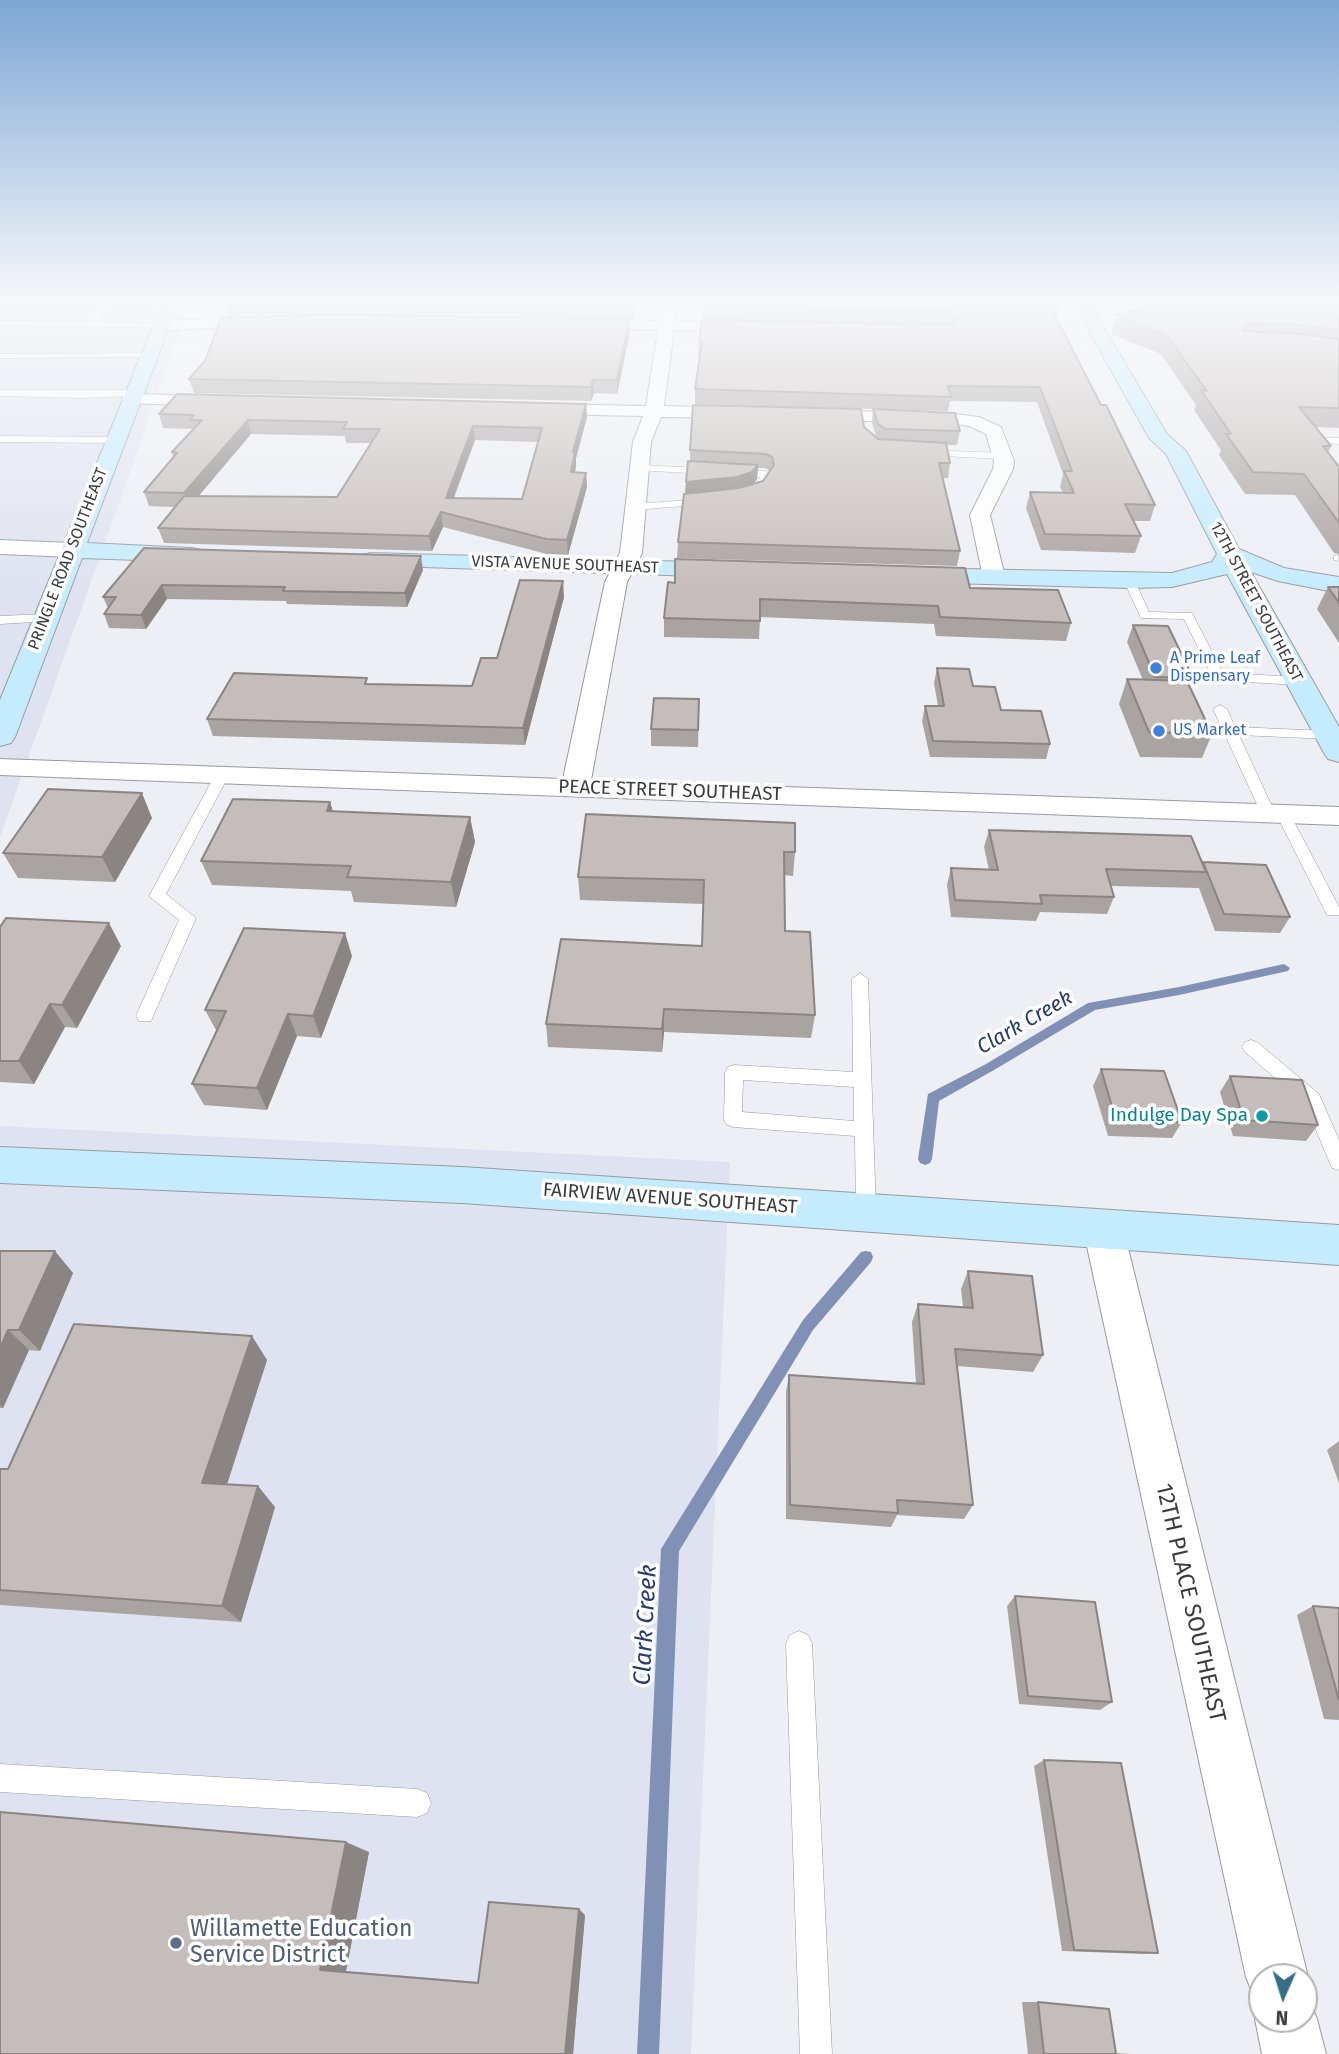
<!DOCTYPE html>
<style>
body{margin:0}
#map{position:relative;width:1339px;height:2054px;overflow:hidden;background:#edeff5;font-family:"Fira Sans",sans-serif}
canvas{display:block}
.north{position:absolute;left:1248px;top:1963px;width:70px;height:70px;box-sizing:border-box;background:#fff;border:2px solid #b1b1b2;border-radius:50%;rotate:183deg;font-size:19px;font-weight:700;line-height:28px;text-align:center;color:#3b3c3e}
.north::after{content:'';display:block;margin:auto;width:24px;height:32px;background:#356e88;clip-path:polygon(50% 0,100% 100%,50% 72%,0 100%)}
</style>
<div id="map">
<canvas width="1339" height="2054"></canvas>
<div class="north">N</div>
</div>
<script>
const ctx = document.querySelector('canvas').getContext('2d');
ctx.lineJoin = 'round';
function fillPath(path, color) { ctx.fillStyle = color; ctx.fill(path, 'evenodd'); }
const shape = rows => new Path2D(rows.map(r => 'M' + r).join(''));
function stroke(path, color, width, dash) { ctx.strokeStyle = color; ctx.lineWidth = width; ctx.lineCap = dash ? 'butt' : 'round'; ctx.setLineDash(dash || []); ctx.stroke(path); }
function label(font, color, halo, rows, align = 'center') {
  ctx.font = font + ' "Fira Sans",sans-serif'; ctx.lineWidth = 7; ctx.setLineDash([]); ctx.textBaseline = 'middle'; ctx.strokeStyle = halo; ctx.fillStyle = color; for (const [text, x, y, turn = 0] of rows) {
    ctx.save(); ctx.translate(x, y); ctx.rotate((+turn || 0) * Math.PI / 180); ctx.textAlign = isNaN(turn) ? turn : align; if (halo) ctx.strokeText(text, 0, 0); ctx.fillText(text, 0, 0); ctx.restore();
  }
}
fillPath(shape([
 [0,304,190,304,0,837],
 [0,1126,730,1162,691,2054,0,2054]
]), '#dfe3f1');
fillPath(shape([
 [1284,964,1290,968,1288,971,1179,995,1095,1010,994,1070,939,1101,932,1159,930,1163,925,1165,920,1163,918,1159,928,1094,986,1064,1088,1003,1179,987,1284,964],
 [866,1251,871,1252,873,1257,871,1262,813,1330,679,1551,659,2054,637,2054,661,1549,803,1320,861,1252,866,1251]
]), '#8091b5');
const lane = shape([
 [99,304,107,304,98,322,162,324,166,326,162,328,0,325,0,321,90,322,99,304],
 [153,353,150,357,0,358,0,354,153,353],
 [0,390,133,390,137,393,133,396,82,398,0,396,0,390],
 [0,436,115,437,120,440,115,443,0,442,0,436],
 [1327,438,1339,438,1339,444,1324,443,1324,439,1327,438],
 [925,450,1002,453,1007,456,1002,459,922,455,920,453,925,450],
 [639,465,765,471,770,474,770,480,761,493,752,495,747,492,754,489,760,477,636,470,634,468,639,465],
 [704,499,708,500,708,504,635,510,630,507,635,504,704,499],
 [1338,555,1339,561,1334,560,1334,556,1338,555],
 [1126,579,1134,579,1149,612,1192,613,1223,673,1298,677,1304,681,1298,685,1214,680,1184,619,1141,618,1124,581,1126,579],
 [46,614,52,618,50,621,0,624,0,616,46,614],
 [1220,705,1227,709,1235,727,1329,731,1336,735,1329,739,1239,735,1275,813,1273,816,1268,818,1261,813,1213,709,1220,705],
 [222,771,229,775,166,894,196,918,151,1021,139,1021,136,1016,179,920,149,896,215,775,222,771],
 [1283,809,1290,814,1339,907,1339,915,1327,915,1325,911,1276,814,1283,809],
 [860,973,868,979,876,1212,873,1218,866,1221,859,1218,856,1212,855,1136,733,1127,726,1124,724,1119,725,1072,728,1067,734,1065,853,1072,852,979,860,973],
 [743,1080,854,1087,854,1121,742,1112,743,1080],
 [1251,1040,1257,1042,1319,1094,1339,1140,1339,1170,1332,1168,1305,1104,1245,1052,1242,1047,1245,1042,1251,1040],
 [799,1631,808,1635,812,1644,832,2054,800,2054,786,1644,790,1635,799,1631],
 [0,1764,417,1789,427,1793,431,1803,427,1813,417,1817,0,1792,0,1764]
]);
const street = shape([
 [662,304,678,304,675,321,748,322,756,327,748,332,674,330,664,406,739,408,748,413,739,418,661,417,651,442,642,553,627,582,591,780,1339,807,1339,825,0,775,0,759,563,779,605,582,620,553,633,442,643,416,540,414,531,409,540,404,646,406,658,330,583,329,575,324,583,319,660,321,662,304],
 [1102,305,1181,306,1189,311,1181,316,1097,313,1094,310,1097,307,1102,305],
 [265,316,273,321,270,324,162,331,154,326,162,321,265,316],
 [131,394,218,396,227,401,218,406,125,403,122,399,125,395,131,394],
 [816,410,955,414,979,417,1001,427,1014,461,1013,469,990,515,1005,577,1002,582,994,584,986,582,983,577,970,515,993,469,994,461,986,434,969,426,955,424,810,419,807,415,810,411,816,410],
 [0,540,72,543,80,545,83,550,80,555,72,557,0,554,0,540],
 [1103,1210,1117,1215,1123,1228,1308,1977,1304,1986,1304,1977,1262,1977,1262,2001,1255,1999,1246,1977,1083,1228,1089,1215,1103,1210],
 [1304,1995,1308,1997,1317,2019,1326,2054,1262,2054,1255,2019,1262,2002,1262,2019,1304,2019,1304,1995]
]);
const secondary = shape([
 [162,304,178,304,87,543,192,548,201,550,204,555,201,560,192,562,82,558,15,737,11,743,0,746,0,700,162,304],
 [1074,304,1090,304,1167,434,1186,451,1239,549,1284,568,1339,577,1339,593,1278,581,1251,572,1339,727,1339,762,1328,759,1324,753,1227,574,1172,587,1130,588,913,582,904,580,901,575,904,570,913,568,1172,573,1212,562,1217,554,1166,454,1149,438,1074,304],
 [371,553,727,563,736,565,739,570,736,575,727,577,362,565,359,560,362,555,371,553],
 [0,1147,462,1167,1339,1225,1339,1265,462,1203,0,1183,0,1147]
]);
stroke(lane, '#989aa0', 1);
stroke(street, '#989aa0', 2);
stroke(secondary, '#989aa0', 2);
fillPath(lane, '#fff');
fillPath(street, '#fff');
fillPath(secondary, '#c5ecfe');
fillPath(shape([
 [213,304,636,304,633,318,333,311,229,316,227,307,214,308],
 [704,304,1060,304,1057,317,1055,316,1101,405,1155,505,1150,521,1133,521,1141,536,1135,553,1041,550,1026,508,1030,492,1063,493,1060,487,1063,474,1037,402,950,401,948,411,695,404,695,389,700,356,698,356,699,342,703,319],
 [1339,304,1339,428,1316,427,1331,446,1328,453,1339,467,1339,554,1334,553,1295,495,1245,494,1219,455,1221,450,1194,410,1196,405,1161,354,1111,334,1116,315],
 [630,332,617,394,594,393,591,401,194,393,189,379],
 [586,404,587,417,576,458,576,466,575,472,586,473,587,487,568,555,547,554,443,527,432,551,164,543,158,528,175,507,149,506,144,492,173,457,172,452,193,430,193,429,163,428,159,414],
 [251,434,345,436,346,443,371,443,337,497,198,497],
 [475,440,538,442,522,499,454,498],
 [873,409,960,431,957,445,946,445,950,463,948,478,942,478,960,551,957,566,677,558,678,542,685,494,686,482,690,461,690,450,864,427,876,436,872,423],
 [758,468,765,468,770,471,763,481,754,483,757,479],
 [144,548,423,570,407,607,287,604,286,601,167,599,146,629,109,628,104,614,108,608,103,597],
 [668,582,970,588,1071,623,1066,641,936,636,934,624,760,617,759,639,664,637,664,618],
 [1328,587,1339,587,1339,643,1317,609],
 [564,597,525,745,213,736,207,719,368,684,472,686,497,658],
 [1133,625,1193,678,1190,686,1212,734,1202,758,1140,757,1119,704,1127,679,1143,680,1127,642],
 [937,668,973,686,1001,710,1050,744,1046,759,930,757,922,721,925,706,938,706,934,683],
 [699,699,698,747,651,746,651,729],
 [330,802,333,811,470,817,475,842,456,907,354,902,351,891,212,885,201,861],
 [586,814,795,852,793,876,784,875,785,931,815,1015,811,1038,664,1032,662,1052,548,1047,546,1024,702,946,704,904,580,900,578,877],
 [152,818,115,882,18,878,3,853],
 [989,830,1203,864,1290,917,1280,933,1215,931,1199,888,1111,886,1114,897,1107,914,1040,912,1036,921,951,917,947,885,951,868,989,870,984,847],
 [0,927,121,946,77,1028,65,1027,34,1084,0,1082],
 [352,956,321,1038,297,1036,267,1110,204,1105,192,1084,217,1032,205,1010],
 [1101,1069,1182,1122,1172,1138,1108,1136,1093,1086],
 [1230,1076,1318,1125,1306,1141,1233,1136,1220,1092],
 [0,1251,73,1273,40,1351,29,1350,3,1408,0,1408],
 [968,1271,1043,1355,1033,1372,957,1366,973,1505,964,1519,897,1515,891,1527,786,1519,786,1392,789,1375,916,1384,912,1322,918,1304,963,1307,961,1289],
 [267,1360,227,1484,275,1507,241,1622,0,1605,0,1469,8,1469],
 [1339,1441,1339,1483,1327,1450],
 [1015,1596,1112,1702,1100,1710,1019,1704,1007,1606],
 [1313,1606,1339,1608,1339,1720,1324,1719,1297,1615],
 [1044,1760,1158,1953,1144,1954,1062,1951,1034,1766],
 [369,1852,346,1971,478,1982,585,1915,573,2054,0,2054],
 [1022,2002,1038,2002,1116,2053,1131,2054,1028,2054]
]), '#a9a3a1');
fillPath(shape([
 [633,304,636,304,633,318],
 [629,319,630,332,617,394,617,380],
 [593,380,594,393,591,401,591,387],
 [586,404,587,417,576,458,576,466,572,487,571,472,573,452],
 [248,420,251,434,189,507,184,493],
 [473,426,475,440,448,512,446,498],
 [758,465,757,479,751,487,685,497,686,482],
 [586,473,587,487,568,555,567,540],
 [441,512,443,527,432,551,429,536],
 [421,556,423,570,407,607,405,593],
 [563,581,564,597,525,745,523,728],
 [162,585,167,599,146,629,141,615],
 [142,793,152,818,115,882,102,857],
 [330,802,337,827,327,811],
 [470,817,475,842,456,907,451,882],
 [109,923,121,946,77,1028,62,1005],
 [345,933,352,956,321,1038,313,1016],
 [50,1004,65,1027,34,1084,19,1061],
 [664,1009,664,1032,662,1052,662,1029],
 [288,1014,297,1036,267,1110,257,1088],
 [55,1251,73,1273,40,1351,19,1330],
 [8,1330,29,1350,3,1408,0,1405,0,1348],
 [252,1336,267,1360,221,1503,202,1483],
 [258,1486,275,1507,241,1622,222,1606],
 [346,1842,369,1852,346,1971,320,1970],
 [579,1909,585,1915,573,2054,565,2054]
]), '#8a8483');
const building = shape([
 [562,304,633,304,633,305,562,304],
 [704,304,1049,304,1101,405,1106,405,1155,505,1125,504,1141,536,1045,534,1030,492,1074,493,1064,471,1072,471,1040,387,948,386,951,397,695,389,702,342,699,342,702,320,949,325,960,318,955,312,704,306,704,304],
 [1158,304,1339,304,1339,330,1302,325,1248,323,1243,331,1302,334,1339,339,1339,408,1299,407,1331,446,1323,446,1339,467,1339,523,1304,474,1253,472,1226,434,1231,434,1201,390,1207,391,1166,335,1116,315,1158,304],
 [330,314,629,319,617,380,593,380,591,387,189,379,205,361,221,318,330,314],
 [177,394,586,404,573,452,575,452,571,472,586,473,567,540,546,539,441,512,429,536,158,528,184,496,337,497,380,429,343,429,347,422,248,420,184,493,144,492,177,453,172,452,202,420,190,420,194,415,159,414,177,394],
 [473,426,542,428,522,499,446,498,473,426],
 [693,405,861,409,864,427,878,439,946,443,950,463,939,463,960,551,678,542,684,494,739,488,763,481,774,465,772,457,766,454,690,450,693,405],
 [873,409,955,413,960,431,886,429,878,424,873,409],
 [688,461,758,465,752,472,737,477,686,482,688,461],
 [144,548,421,556,405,593,283,591,285,587,162,585,141,615,104,614,116,597,103,597,144,548],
 [675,559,965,568,970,588,1058,590,1071,623,940,617,938,606,760,599,760,621,664,618,668,582,675,583,675,559],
 [520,580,563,581,523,728,207,719,234,673,367,678,365,684,472,686,481,658,497,658,520,580],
 [1328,587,1339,587,1339,603,1328,587],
 [1133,625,1168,626,1193,678,1155,677,1133,625],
 [937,668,969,669,973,686,995,687,1001,710,1041,711,1050,744,933,741,925,706,944,706,937,668],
 [1127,679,1187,681,1212,734,1149,732,1127,679],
 [654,698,699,699,698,730,651,729,654,698],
 [48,789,142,793,102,857,3,853,48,789],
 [233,799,330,802,327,811,470,817,451,882,347,877,351,866,201,861,233,799],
 [586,814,795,823,795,852,784,852,785,931,810,932,815,1015,664,1009,662,1029,546,1024,561,939,702,946,704,880,578,877,586,814],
 [989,830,1191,836,1206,872,1106,869,1114,897,1040,895,1042,904,955,900,951,868,998,870,989,830],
 [1203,862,1266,865,1290,917,1224,914,1203,862],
 [6,918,109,923,62,1005,50,1004,19,1061,0,1061,0,927,6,918],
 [244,928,345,933,313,1016,288,1014,257,1088,192,1084,226,1011,205,1010,244,928],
 [1101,1069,1164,1071,1182,1122,1116,1120,1101,1069],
 [1230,1076,1302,1080,1318,1125,1244,1120,1230,1076],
 [0,1251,55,1251,19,1330,8,1330,0,1348,0,1251],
 [968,1271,1032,1276,1043,1355,955,1349,973,1505,897,1500,898,1513,790,1505,789,1375,924,1384,918,1304,973,1308,968,1271],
 [74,1324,252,1336,202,1483,258,1486,222,1606,0,1590,0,1469,8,1469,74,1324],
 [1015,1596,1095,1602,1112,1702,1028,1696,1015,1596],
 [1313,1606,1339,1608,1339,1700,1313,1606],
 [1044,1760,1121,1763,1158,1953,1074,1950,1044,1760],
 [0,1812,346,1842,320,1970,478,1983,489,1902,579,1909,565,2054,0,2054,0,1812],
 [1038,2002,1109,2009,1116,2054,1044,2054,1038,2002]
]);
fillPath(building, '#c5bdbb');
stroke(building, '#8a8483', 2);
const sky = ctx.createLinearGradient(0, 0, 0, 592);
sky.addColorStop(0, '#7ea6d4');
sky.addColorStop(0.51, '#f7f8fa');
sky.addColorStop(1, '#f7f8fa00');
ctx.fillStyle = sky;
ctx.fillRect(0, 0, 1339, 592);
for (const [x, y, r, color] of [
 [1156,668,7,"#3f7fe0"],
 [1159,731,7,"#3f7fe0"],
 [1262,1116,7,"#0f9aa8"],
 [176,1943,7,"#5c6f8a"]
]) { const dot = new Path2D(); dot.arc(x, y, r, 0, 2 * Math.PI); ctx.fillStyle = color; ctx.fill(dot); stroke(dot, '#fff', 2.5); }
label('16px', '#3b3c3e', '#fff', [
 ["PRINGLE ROAD SOUTHEAST",68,559,-69],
 ["VISTA AVENUE SOUTHEAST",565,565,2],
 ["12TH STREET SOUTHEAST",1256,602,62]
]);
label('16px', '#366cbe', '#fff', [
 ["A Prime Leaf",1170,659],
 ["Dispensary",1170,677],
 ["US Market",1173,731]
], 'left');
label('19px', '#3b3c3e', '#fff', [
 ["PEACE STREET SOUTHEAST",670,791,2],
 ["FAIRVIEW AVENUE SOUTHEAST",670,1199,4]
]);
label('19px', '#0d838f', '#fff', [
 ["Indulge Day Spa",1248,1116]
], 'right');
label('italic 21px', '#273d6d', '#fff', [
 ["Clark Creek",1025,1023,-30]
]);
label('23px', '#3b3c3e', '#fff', [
 ["12TH PLACE SOUTHEAST",1190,1603,77]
]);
label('23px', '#4e5e75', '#fff', [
 ["Willamette Education",190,1930],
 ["Service District",190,1956]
], 'left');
label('italic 24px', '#273d6d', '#fff', [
 ["Clark Creek",646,1625,-87]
]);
</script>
